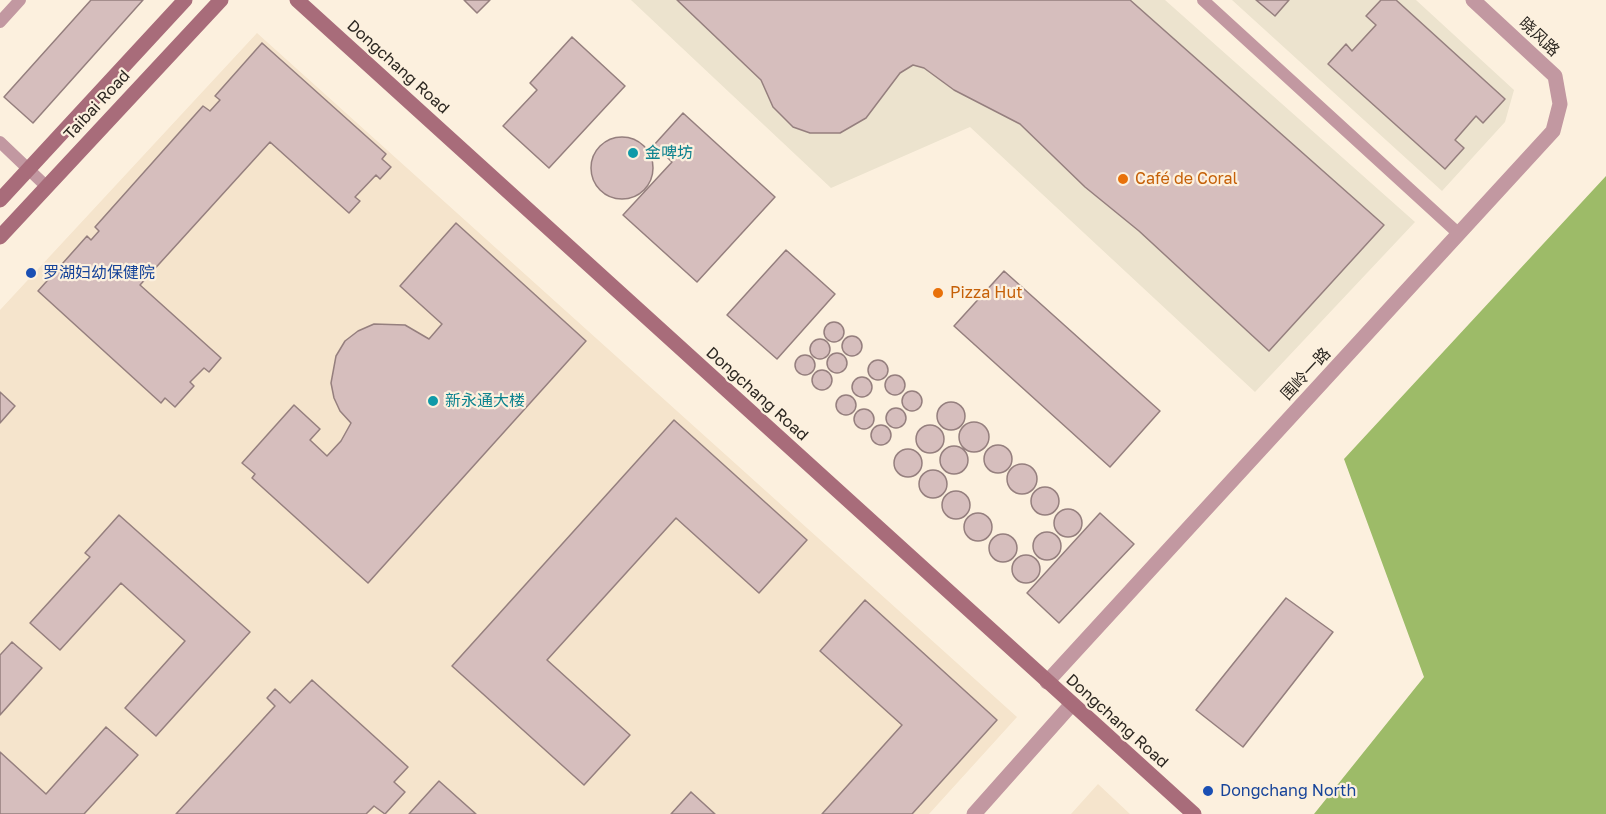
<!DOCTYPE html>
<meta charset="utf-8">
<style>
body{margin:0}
canvas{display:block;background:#fcf0de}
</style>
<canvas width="1606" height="814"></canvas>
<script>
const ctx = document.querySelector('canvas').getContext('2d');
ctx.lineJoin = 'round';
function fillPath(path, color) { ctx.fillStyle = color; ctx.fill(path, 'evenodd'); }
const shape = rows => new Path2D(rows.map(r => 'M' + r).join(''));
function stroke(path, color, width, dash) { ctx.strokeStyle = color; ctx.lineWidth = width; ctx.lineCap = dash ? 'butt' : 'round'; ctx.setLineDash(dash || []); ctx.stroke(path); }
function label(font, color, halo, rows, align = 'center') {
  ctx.font = font + ' "Golos Text","Noto Sans SC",sans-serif'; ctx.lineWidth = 4.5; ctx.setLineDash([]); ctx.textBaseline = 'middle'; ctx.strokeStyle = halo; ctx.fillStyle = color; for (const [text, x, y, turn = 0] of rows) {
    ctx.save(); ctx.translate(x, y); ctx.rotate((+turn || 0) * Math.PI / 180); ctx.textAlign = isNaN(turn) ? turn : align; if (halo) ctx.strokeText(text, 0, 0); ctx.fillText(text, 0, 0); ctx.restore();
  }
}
fillPath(shape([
 [631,0,1165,0,1415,222,1255,392,970,127,831,188],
 [1232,0,1416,0,1514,90,1505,122,1442,191]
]), '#ece3ce');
fillPath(shape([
 [257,33,1017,717,929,814,0,814,0,310],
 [1098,784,1130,814,1071,814]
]), '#f5e4cc');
fillPath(shape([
 [1606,176,1606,814,1314,814,1424,677,1344,459]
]), '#9dbb68');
const building = shape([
 [91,0,143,0,33,123,4,97,91,0],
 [464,0,490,0,477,13,464,0],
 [677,0,1130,0,1384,225,1269,351,1139,231,1085,187,1020,124,954,90,924,68,913,65,900,73,866,118,840,133,810,133,793,127,773,107,761,80,677,0],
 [1256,0,1289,0,1275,16,1256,0],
 [1381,0,1396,0,1505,99,1483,123,1476,116,1455,140,1464,148,1445,169,1328,64,1346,44,1352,51,1376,25,1366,16,1381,0],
 [572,37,625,86,549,168,503,126,537,90,530,83,572,37],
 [262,43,386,154,382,159,391,167,380,179,376,175,355,197,360,201,349,213,270,142,140,285,221,358,209,372,204,368,190,382,194,386,175,407,165,398,161,403,38,291,87,236,91,240,99,231,95,227,203,106,210,111,220,100,215,96,262,43],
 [683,113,775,197,697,282,623,215,672,162,654,145,683,113],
 '591 168a31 31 0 1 1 62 0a31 31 0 1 1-62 0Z',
 [456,223,586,341,368,583,252,478,255,474,242,463,294,405,320,429,310,440,327,456,341,441,351,423,340,411,334,398,331,383,336,356,345,341,358,331,374,324,405,325,429,339,442,324,400,286,456,223],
 [786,250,835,294,777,359,727,315,786,250],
 [1004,271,1160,411,1110,467,954,326,1004,271],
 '824 332a10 10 0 1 1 20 0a10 10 0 1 1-20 0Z',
 '842 346a10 10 0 1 1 20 0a10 10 0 1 1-20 0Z',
 '810 349a10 10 0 1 1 20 0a10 10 0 1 1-20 0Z',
 '827 363a10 10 0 1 1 20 0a10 10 0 1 1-20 0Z',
 '795 365a10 10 0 1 1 20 0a10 10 0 1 1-20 0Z',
 '868 370a10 10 0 1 1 20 0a10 10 0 1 1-20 0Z',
 '812 380a10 10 0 1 1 20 0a10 10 0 1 1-20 0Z',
 '885 385a10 10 0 1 1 20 0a10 10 0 1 1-20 0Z',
 '852 387a10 10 0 1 1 20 0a10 10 0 1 1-20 0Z',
 '902 401a10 10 0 1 1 20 0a10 10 0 1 1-20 0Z',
 [0,392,15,406,0,423,0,392],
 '836 405a10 10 0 1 1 20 0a10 10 0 1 1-20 0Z',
 '937 416a14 14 0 1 1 28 0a14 14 0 1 1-28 0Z',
 '886 418a10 10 0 1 1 20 0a10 10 0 1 1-20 0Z',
 '854 419a10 10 0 1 1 20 0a10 10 0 1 1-20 0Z',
 [674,420,807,540,759,593,676,518,547,660,630,735,584,785,452,666,674,420],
 '959 437a15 15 0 1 1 30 0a15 15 0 1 1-30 0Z',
 '916 439a14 14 0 1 1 28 0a14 14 0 1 1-28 0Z',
 '871 435a10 10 0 1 1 20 0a10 10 0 1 1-20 0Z',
 '984 459a14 14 0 1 1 28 0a14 14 0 1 1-28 0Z',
 '940 460a14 14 0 1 1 28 0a14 14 0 1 1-28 0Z',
 '894 463a14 14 0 1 1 28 0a14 14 0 1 1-28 0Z',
 '1007 479a15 15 0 1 1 30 0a15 15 0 1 1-30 0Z',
 '919 484a14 14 0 1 1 28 0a14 14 0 1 1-28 0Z',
 '1031 501a14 14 0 1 1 28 0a14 14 0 1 1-28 0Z',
 '942 505a14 14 0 1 1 28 0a14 14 0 1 1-28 0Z',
 '1054 523a14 14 0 1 1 28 0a14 14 0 1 1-28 0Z',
 '964 527a14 14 0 1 1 28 0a14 14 0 1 1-28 0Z',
 [1100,513,1134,544,1059,623,1027,593,1100,513],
 [119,515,250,632,156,736,125,708,185,641,121,583,60,650,30,623,90,557,85,553,119,515],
 '1033 546a14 14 0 1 1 28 0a14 14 0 1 1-28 0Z',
 '989 548a14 14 0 1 1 28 0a14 14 0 1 1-28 0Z',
 '1012 569a14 14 0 1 1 28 0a14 14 0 1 1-28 0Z',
 [1286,598,1333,632,1243,747,1196,710,1286,598],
 [865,600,997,720,912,814,822,814,902,725,820,651,865,600],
 [12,642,42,668,0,715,0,655,12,642],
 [312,680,408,767,394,782,405,792,385,814,374,806,366,814,176,814,275,706,267,698,275,689,290,703,312,680],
 [106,727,138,755,84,814,0,814,0,752,46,794,106,727],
 [439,781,476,814,409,814,439,781],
 [691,792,715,814,671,814,691,792]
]);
fillPath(building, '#d6bebd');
stroke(building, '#957f7e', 1.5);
stroke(shape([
 [1203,0,1459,234],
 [0,22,20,0],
 [0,142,46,186]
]), '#c298a1', 12);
stroke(shape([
 [1047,682,1553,131,1560,104,1555,76,1473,0],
 [974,814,1071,705]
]), '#c298a1', 15);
stroke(shape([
 [297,0,1194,814],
 [0,200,185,0],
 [0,237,221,0]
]), '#a86c7a', 15);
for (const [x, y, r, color] of [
 [633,153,6,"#0f9aa8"],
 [1123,179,6,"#e8710a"],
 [31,273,6,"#1a4fb4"],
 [938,293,6,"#e8710a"],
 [433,401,6,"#0f9aa8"],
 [1208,791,6,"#1a4fb4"]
]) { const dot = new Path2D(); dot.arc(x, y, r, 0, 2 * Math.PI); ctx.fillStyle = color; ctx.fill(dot); stroke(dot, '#fcf0de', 2); }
label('16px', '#2c2721', '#fcf0de', [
 ["晓风路",1539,37,43],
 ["Dongchang Road",398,67,42],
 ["Taibai Road",97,105,-47],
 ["围岭一路",1306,374,-47],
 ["Dongchang Road",757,394,42],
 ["Dongchang Road",1117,721,42]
]);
label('16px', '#0d838f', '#fcf0de', [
 ["金啤坊",645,153],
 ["新永通大楼",445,401]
], 'left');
label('16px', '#c56008', '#fcf0de', [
 ["Café de Coral",1135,179],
 ["Pizza Hut",950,293]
], 'left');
label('16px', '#164399', '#fcf0de', [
 ["罗湖妇幼保健院",43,273],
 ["Dongchang North",1220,791]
], 'left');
</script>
